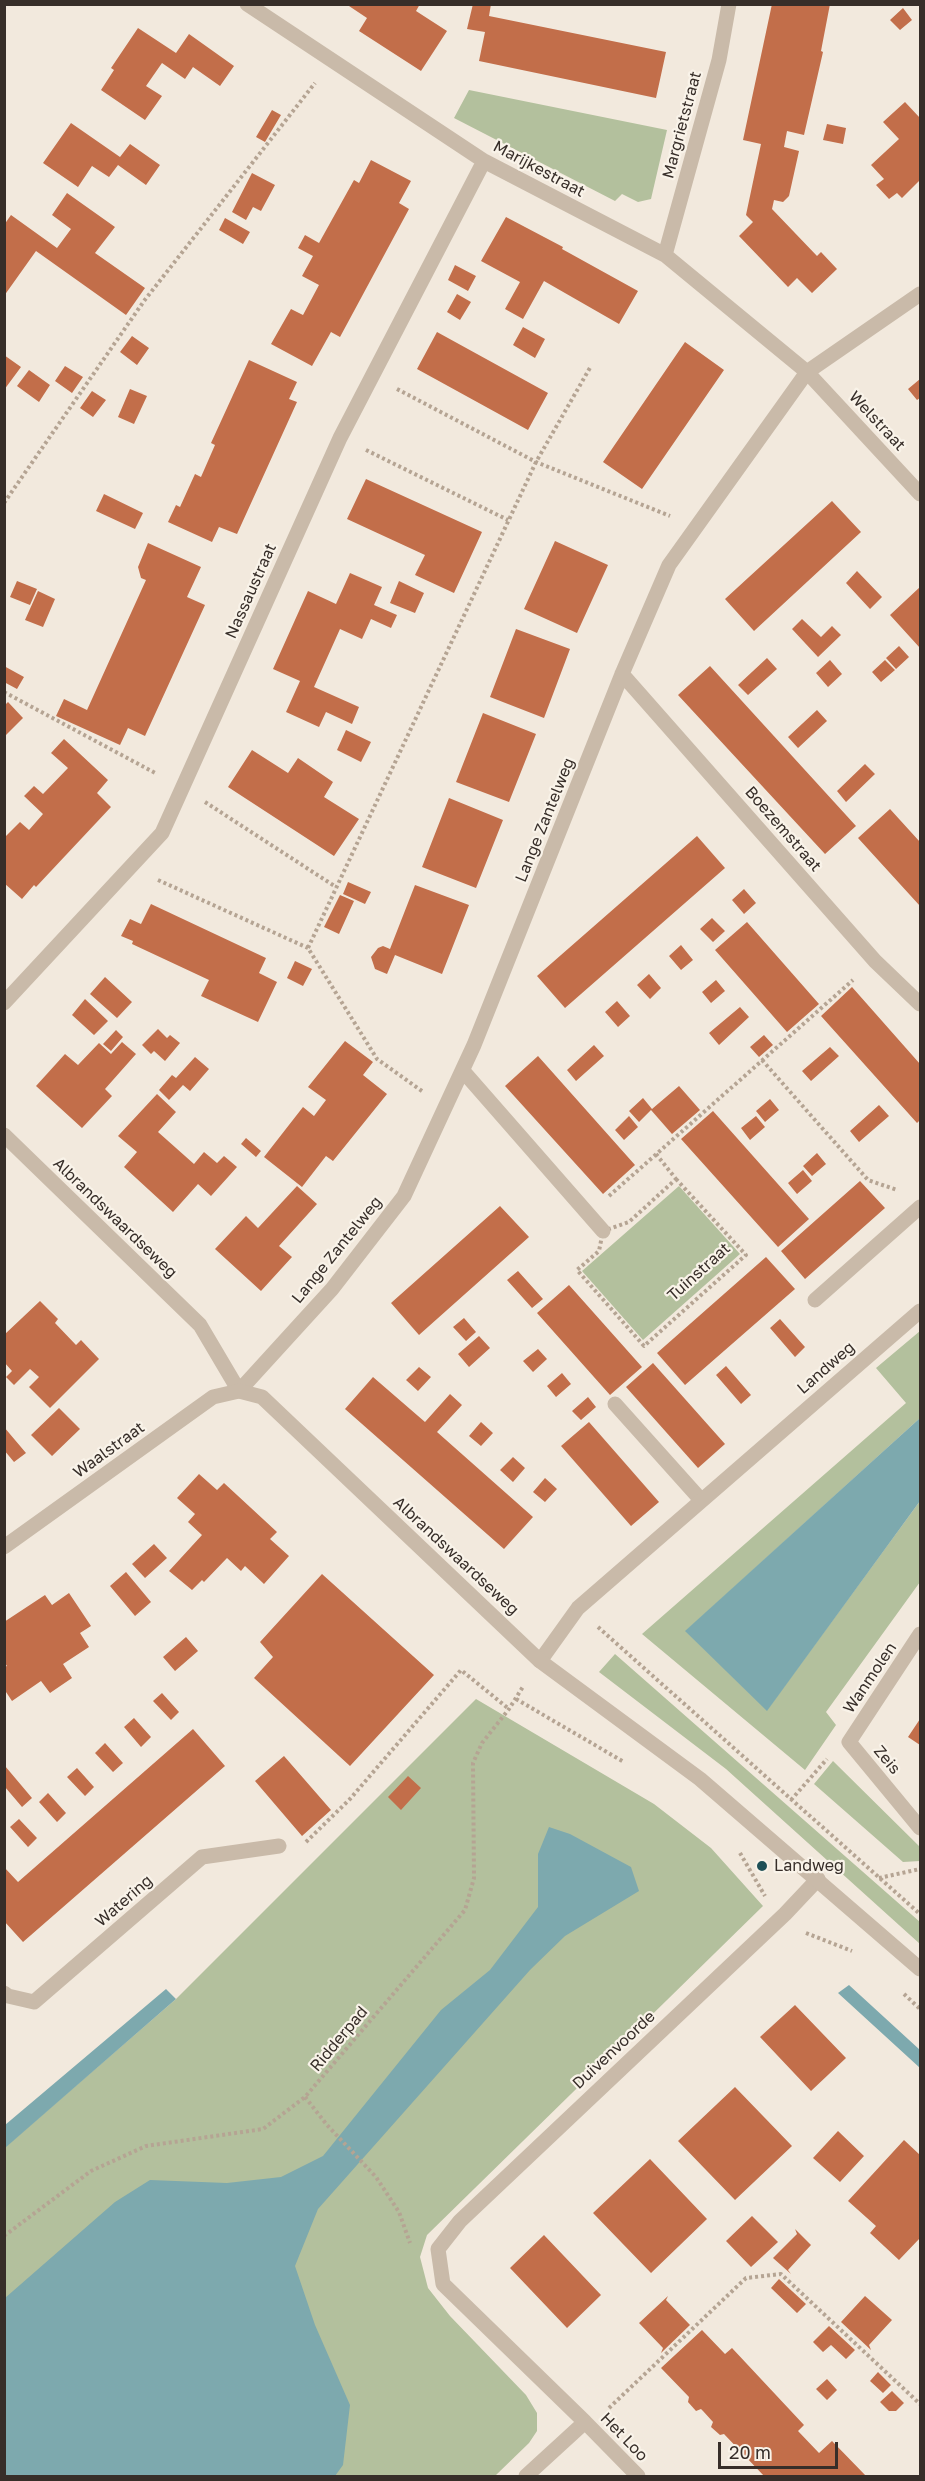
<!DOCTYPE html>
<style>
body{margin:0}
#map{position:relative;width:925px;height:2481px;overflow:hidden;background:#f2e9dd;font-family:"Golos Text",sans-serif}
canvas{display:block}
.frame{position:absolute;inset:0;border:6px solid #372e29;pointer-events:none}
.scale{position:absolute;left:718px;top:2442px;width:120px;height:27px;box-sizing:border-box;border:3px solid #372e29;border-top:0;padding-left:8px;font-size:18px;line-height:21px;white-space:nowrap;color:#372e29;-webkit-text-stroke:4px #f9f3e9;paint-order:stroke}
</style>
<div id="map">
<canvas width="925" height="2481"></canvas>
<div class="frame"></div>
<div class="scale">20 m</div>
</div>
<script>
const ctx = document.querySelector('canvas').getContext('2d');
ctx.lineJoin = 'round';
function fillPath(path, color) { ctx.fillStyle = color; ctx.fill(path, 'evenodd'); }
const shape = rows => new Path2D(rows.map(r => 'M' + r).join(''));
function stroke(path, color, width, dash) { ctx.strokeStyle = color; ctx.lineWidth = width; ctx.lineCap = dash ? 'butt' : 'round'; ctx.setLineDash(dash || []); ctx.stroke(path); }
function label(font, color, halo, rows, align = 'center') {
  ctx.font = font + ' "Golos Text",sans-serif'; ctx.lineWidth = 4.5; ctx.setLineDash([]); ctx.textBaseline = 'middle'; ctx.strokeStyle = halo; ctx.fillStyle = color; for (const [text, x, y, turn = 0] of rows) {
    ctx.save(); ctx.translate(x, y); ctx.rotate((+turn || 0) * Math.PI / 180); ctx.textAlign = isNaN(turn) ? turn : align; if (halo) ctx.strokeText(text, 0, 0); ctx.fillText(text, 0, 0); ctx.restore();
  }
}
fillPath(shape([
 [469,90,667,130,651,199,638,202,622,194,615,201,454,118],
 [679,1186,740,1254,643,1340,582,1271],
 [920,1331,920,1418,686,1631,767,1710,920,1501,920,1582,826,1712,836,1725,805,1770,642,1634,906,1403,876,1368],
 [615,1654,920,1922,920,1944,726,1769,599,1672],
 [476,1699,654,1804,711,1848,763,1906,427,2235,420,2257,428,2288,450,2316,526,2395,537,2413,537,2431,529,2443,495,2476,5,2476,4,2148,176,1999],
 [833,1761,920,1847,920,1861,903,1862,814,1784]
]), '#b3c09d');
fillPath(shape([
 [920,1418,920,1501,767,1711,685,1631],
 [549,1827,570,1834,631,1867,639,1891,565,1936,530,1970,318,2209,295,2266,315,2325,350,2405,343,2465,335,2476,5,2476,5,2298,115,2202,150,2180,227,2183,281,2177,323,2156,441,2010,490,1970,538,1907,538,1854],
 [849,1985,920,2050,920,2068,838,1993],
 [166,1989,176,1999,5,2148,5,2125]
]), '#7da9ae');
fillPath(shape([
 [346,4,420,4,416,11,447,31,421,71,359,31,367,18],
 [473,4,491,4,489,16,666,52,656,98,479,61,485,32,467,29],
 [772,4,789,6,790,4,830,4,821,51,823,52,804,135,787,131,784,147,799,151,789,196,783,202,774,200,772,209,817,256,821,252,837,269,812,293,797,278,788,287,739,236,753,222,746,215,761,144,743,140],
 [903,8,912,20,900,30,890,20],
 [138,28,176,53,189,34,234,66,220,86,193,67,185,79,162,63,146,86,162,96,145,120,101,90,114,70,111,68],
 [905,102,920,118,920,180,902,198,897,193,889,199,876,185,884,179,871,165,899,139,883,122],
 [272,110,281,115,265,142,256,137],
 [71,123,120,157,130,144,160,165,146,185,118,165,109,177,92,166,78,187,43,163],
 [827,124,846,128,843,144,823,140],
 [371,160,411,181,399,203,409,209,340,337,331,332,312,366,271,344,291,309,303,315,319,285,302,276,313,256,298,248,305,235,319,243,354,180,359,183],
 [252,173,275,185,261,211,253,207,246,220,232,212],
 [67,193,115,227,95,253,145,288,126,315,36,251,4,296,4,225,11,215,57,248,71,229,52,215],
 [506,217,563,247,562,249,638,291,619,324,544,281,523,319,505,309,520,282,481,261],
 [225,218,250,232,243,244,219,230],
 [455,265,476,276,468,291,448,280],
 [457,294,471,302,460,320,447,312],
 [523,327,545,339,535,358,513,345],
 [437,332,548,393,528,430,417,369],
 [132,336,149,348,137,365,120,352],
 [685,342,724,370,642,489,603,462],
 [4,355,21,367,4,390],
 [249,360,297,382,289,399,297,402,237,534,219,527,212,542,168,522,176,505,180,507,195,474,201,477,215,445,211,443],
 [65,366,83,377,72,393,55,381],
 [29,370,50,385,39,402,17,386],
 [920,379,920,398,917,400,908,389],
 [130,389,147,396,134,424,118,417],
 [92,391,106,400,93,417,80,408],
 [366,479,482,532,454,593,415,575,425,555,347,519],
 [104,494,143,513,135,529,96,511],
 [832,501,861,532,754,631,725,599],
 [555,541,608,565,577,633,524,609],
 [148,543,201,567,187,597,205,605,145,736,128,728,120,745,56,716,64,699,87,710,146,580,141,578,138,567],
 [857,571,882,597,870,609,846,583],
 [350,573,382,587,374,605,397,615,391,628,371,619,362,639,340,629,314,687,359,707,352,724,326,712,319,727,286,712,300,681,273,669,308,591,336,604],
 [17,581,37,589,30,605,10,597],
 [399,581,424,593,415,613,390,603],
 [920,587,920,648,890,615],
 [38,591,55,599,43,627,25,620],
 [802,619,821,637,832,626,841,635,818,657,792,629],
 [516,629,570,649,544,718,490,697],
 [899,646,909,657,896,669,886,658],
 [767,658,777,669,748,695,738,685],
 [830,660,842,674,828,687,816,673],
 [885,660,895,670,881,682,872,672],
 [4,666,24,677,17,689,4,682],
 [710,666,856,826,825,854,678,695],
 [8,702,23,718,4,737,4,706],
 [817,710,827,721,798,748,788,737],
 [483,713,536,734,509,802,456,782],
 [346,730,371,742,361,762,337,750],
 [64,739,108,780,97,793,111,807,36,887,34,885,22,899,4,883,4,838,20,822,29,830,43,814,24,796,34,786,43,794,68,768,51,753],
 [252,750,288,773,298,758,333,782,324,797,359,819,334,856,228,787],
 [865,764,875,774,846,802,837,791],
 [449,798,503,820,476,888,422,867],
 [890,809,920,842,920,906,858,838],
 [697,836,725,868,565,1008,537,976],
 [348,882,371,892,365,904,343,894],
 [415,885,469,905,442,974,395,955,387,974,375,969,371,957,378,948,383,946,390,949],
 [744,889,756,903,744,914,732,900],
 [340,895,354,901,339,934,324,927],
 [151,904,266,958,259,973,277,982,258,1022,201,996,209,980,132,944,133,941,121,936,130,919,141,924],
 [712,918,725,931,713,942,700,929],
 [747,922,819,1004,787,1032,715,950],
 [681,945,693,960,681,970,669,956],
 [295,961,312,969,303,986,287,978],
 [649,974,661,988,650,999,637,985],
 [105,977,132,1002,117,1018,90,994],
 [716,980,725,991,711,1003,702,992],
 [852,987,920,1064,920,1120,917,1123,821,1016],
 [85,999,108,1021,94,1035,72,1015],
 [617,1001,630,1016,618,1027,605,1012],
 [740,1007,749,1017,719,1045,709,1033],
 [158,1029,167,1038,170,1035,180,1043,165,1061,154,1051,151,1054,142,1045],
 [116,1030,123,1037,111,1051,103,1044],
 [764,1035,773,1045,759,1057,750,1047],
 [345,1041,373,1062,363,1075,387,1094,333,1161,326,1156,302,1187,264,1157,303,1107,314,1116,326,1100,308,1087],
 [122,1042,136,1054,105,1089,112,1096,82,1128,36,1086,65,1054,78,1065,99,1043,111,1054],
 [594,1045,604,1056,576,1081,567,1070],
 [830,1047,839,1056,811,1081,802,1071],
 [538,1056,635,1165,603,1194,505,1086],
 [195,1057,209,1069,190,1091,183,1085,169,1100,159,1090,172,1075,176,1078],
 [679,1086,700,1110,672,1134,651,1110,639,1122,629,1111,643,1098,652,1109],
 [157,1094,176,1112,158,1132,194,1164,204,1152,217,1163,224,1156,237,1167,211,1196,198,1184,173,1212,124,1167,137,1152,118,1136],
 [770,1099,779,1110,765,1122,756,1111],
 [879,1105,889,1116,859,1142,850,1131],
 [713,1111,809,1219,778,1247,681,1139],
 [629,1116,638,1127,624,1140,615,1130],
 [756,1116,765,1127,750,1140,741,1128],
 [246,1138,261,1151,256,1157,241,1144],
 [817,1153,826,1164,812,1176,803,1166],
 [803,1170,812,1181,797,1194,788,1183],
 [860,1181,885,1208,805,1279,781,1251],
 [297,1186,317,1204,279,1246,292,1257,261,1291,215,1249,246,1216,258,1228],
 [500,1206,529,1237,419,1335,391,1303],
 [766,1257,795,1289,685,1385,657,1353],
 [518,1271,543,1299,532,1308,507,1280],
 [569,1285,642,1367,610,1395,537,1313],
 [40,1301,58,1319,55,1323,76,1345,81,1340,99,1359,50,1408,29,1387,39,1377,30,1369,14,1385,6,1377,12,1371,4,1362,4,1335],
 [464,1318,476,1332,466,1341,453,1327],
 [780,1319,805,1347,795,1357,770,1328],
 [479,1336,490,1348,469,1367,458,1354],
 [538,1349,547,1359,533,1372,523,1361],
 [653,1363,725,1444,698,1468,626,1387],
 [726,1366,751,1395,741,1404,716,1375],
 [419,1367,431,1377,418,1391,406,1380],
 [562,1373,571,1384,556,1397,547,1386],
 [373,1377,425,1422,450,1394,462,1405,437,1432,533,1517,504,1549,345,1409],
 [588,1397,596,1407,581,1420,572,1411],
 [59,1408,80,1429,52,1456,31,1435],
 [481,1422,493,1433,481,1446,469,1436],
 [589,1422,659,1502,631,1526,561,1446],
 [4,1427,26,1453,14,1462,4,1450],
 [513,1457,525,1468,513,1482,500,1470],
 [199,1474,217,1490,224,1483,277,1532,270,1539,289,1556,264,1584,245,1566,241,1571,227,1558,204,1582,202,1580,192,1590,169,1571,202,1535,188,1522,195,1514,177,1498],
 [545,1478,557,1489,545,1502,533,1492],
 [154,1544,167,1558,145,1578,132,1564],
 [126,1572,151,1602,135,1616,110,1586],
 [322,1574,434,1675,350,1766,254,1678,273,1657,260,1642],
 [69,1593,91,1626,80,1633,89,1647,63,1664,72,1678,50,1693,41,1681,12,1701,4,1689,4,1667,7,1666,4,1662,4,1622,45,1595,52,1605],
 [186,1637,198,1651,175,1671,163,1657],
 [162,1693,179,1712,171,1720,153,1701],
 [134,1718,151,1737,141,1747,124,1727],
 [920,1719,920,1745,908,1737],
 [193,1729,225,1766,23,1942,4,1921,4,1867,18,1882],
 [105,1743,123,1763,113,1772,95,1753],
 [284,1756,331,1810,302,1836,255,1781],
 [5,1766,32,1798,22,1807,5,1787],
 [77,1768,94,1787,85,1796,67,1777],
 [408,1776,421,1788,401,1810,388,1797],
 [48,1793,66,1813,57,1822,39,1802],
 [19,1819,37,1838,28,1847,10,1827],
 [795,2005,846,2058,811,2091,760,2037],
 [735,2087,792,2146,735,2200,678,2141],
 [838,2131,864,2156,840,2182,813,2158],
 [904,2140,920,2155,920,2238,899,2260,870,2233,876,2226,848,2201],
 [650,2159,707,2219,651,2273,593,2213],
 [752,2216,778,2242,751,2267,726,2241],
 [795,2229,811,2245,788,2270,791,2274,773,2258,797,2234],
 [544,2235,601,2295,567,2328,510,2268],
 [779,2279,806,2304,797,2313,771,2288],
 [668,2296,666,2300,690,2325,661,2353,663,2348,639,2323],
 [865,2296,892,2320,869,2345,871,2350,841,2322],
 [829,2326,855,2350,846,2359,831,2345,823,2352,813,2342],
 [702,2330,725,2354,732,2348,804,2425,798,2431,819,2453,832,2441,866,2476,764,2476,724,2434,720,2435,711,2427,713,2422,703,2411,701,2409,696,2411,688,2402,689,2397,661,2368],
 [878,2372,891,2385,883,2393,870,2381],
 [827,2379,837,2390,827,2400,816,2389],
 [892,2391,904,2403,896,2411,889,2411,880,2402]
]), '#c26e4a');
stroke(shape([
 [397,389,536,462,670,516],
 [366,450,508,520],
 [4,503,144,301,315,83],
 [4,692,157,774],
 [205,802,336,887],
 [158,880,308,948],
 [762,1060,868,1180,897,1190],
 [422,1091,377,1059,308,948,536,462,591,366],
 [656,1154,676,1179],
 [676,1179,746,1255,644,1346,577,1270,599,1251,603,1231,629,1222,676,1179],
 [609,1196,853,980],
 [598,1627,920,1914],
 [516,1699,624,1762],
 [791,1800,827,1759],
 [306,1842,350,1799,461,1670,509,1709],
 [740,1853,765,1896],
 [879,1878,920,1869],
 [806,1933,852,1951],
 [904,1994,920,2009],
 [305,2097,327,2125,376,2177,399,2212,410,2243],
 [4,2236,91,2171,146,2146,263,2129,305,2097,465,1910,474,1878,473,1763,482,1743,509,1709,524,1685],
 [609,2408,746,2278,781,2274,920,2404]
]), '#b5a493', 4, [3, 3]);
stroke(shape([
 [815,1300,920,1207],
 [615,1404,701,1500]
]), '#c9baa9', 15);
stroke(shape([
 [247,4,484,161,665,255,807,372,920,494],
 [665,255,719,60,729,4],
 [622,674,875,961,920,1004],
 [4,1003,162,833,340,438,484,161],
 [463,1071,603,1231],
 [4,1135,200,1325,239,1391,332,1289,404,1196,474,1045,622,674,669,565,807,372,920,294],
 [920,1634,849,1742,920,1828],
 [540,1661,578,1608,920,1311],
 [4,1993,8,1996,34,2002,202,1857,279,1846],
 [585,2422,638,2476],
 [526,2476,585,2422,443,2284,438,2249,460,2221,785,1914,818,1879]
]), '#c9baa9', 15);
stroke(shape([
 [4,1547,213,1397,239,1391,262,1397,540,1661,700,1779,920,1969]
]), '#c9baa9', 15);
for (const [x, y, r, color] of [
 [762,1866,6,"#1f5057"]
]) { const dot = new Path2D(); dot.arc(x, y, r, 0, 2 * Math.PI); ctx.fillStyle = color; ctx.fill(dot); stroke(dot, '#f9f3e9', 2); }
label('16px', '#372e29', '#f9f3e9', [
 ["Margrietstraat",682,125,-75],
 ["Marijkestraat",539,169,28],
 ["Welstraat",877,421,47],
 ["Nassaustraat",251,591,-66],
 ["Lange Zantelweg",545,820,-68],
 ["Boezemstraat",783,829,49],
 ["Albrandswaardseweg",115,1218,44],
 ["Lange Zantelweg",337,1250,-51],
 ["Tuinstraat",699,1272,-42],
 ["Landweg",826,1368,-41],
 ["Waalstraat",109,1450,-36],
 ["Albrandswaardseweg",456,1556,43],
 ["Wanmolen",870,1678,-56],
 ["Zeis",887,1760,50],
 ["Watering",124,1901,-41],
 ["Ridderpad",339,2039,-50],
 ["Duivenvoorde",614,2050,-43],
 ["Het Loo",624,2437,46]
]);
label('16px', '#372e29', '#f9f3e9', [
 ["Landweg",774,1866]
], 'left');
</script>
